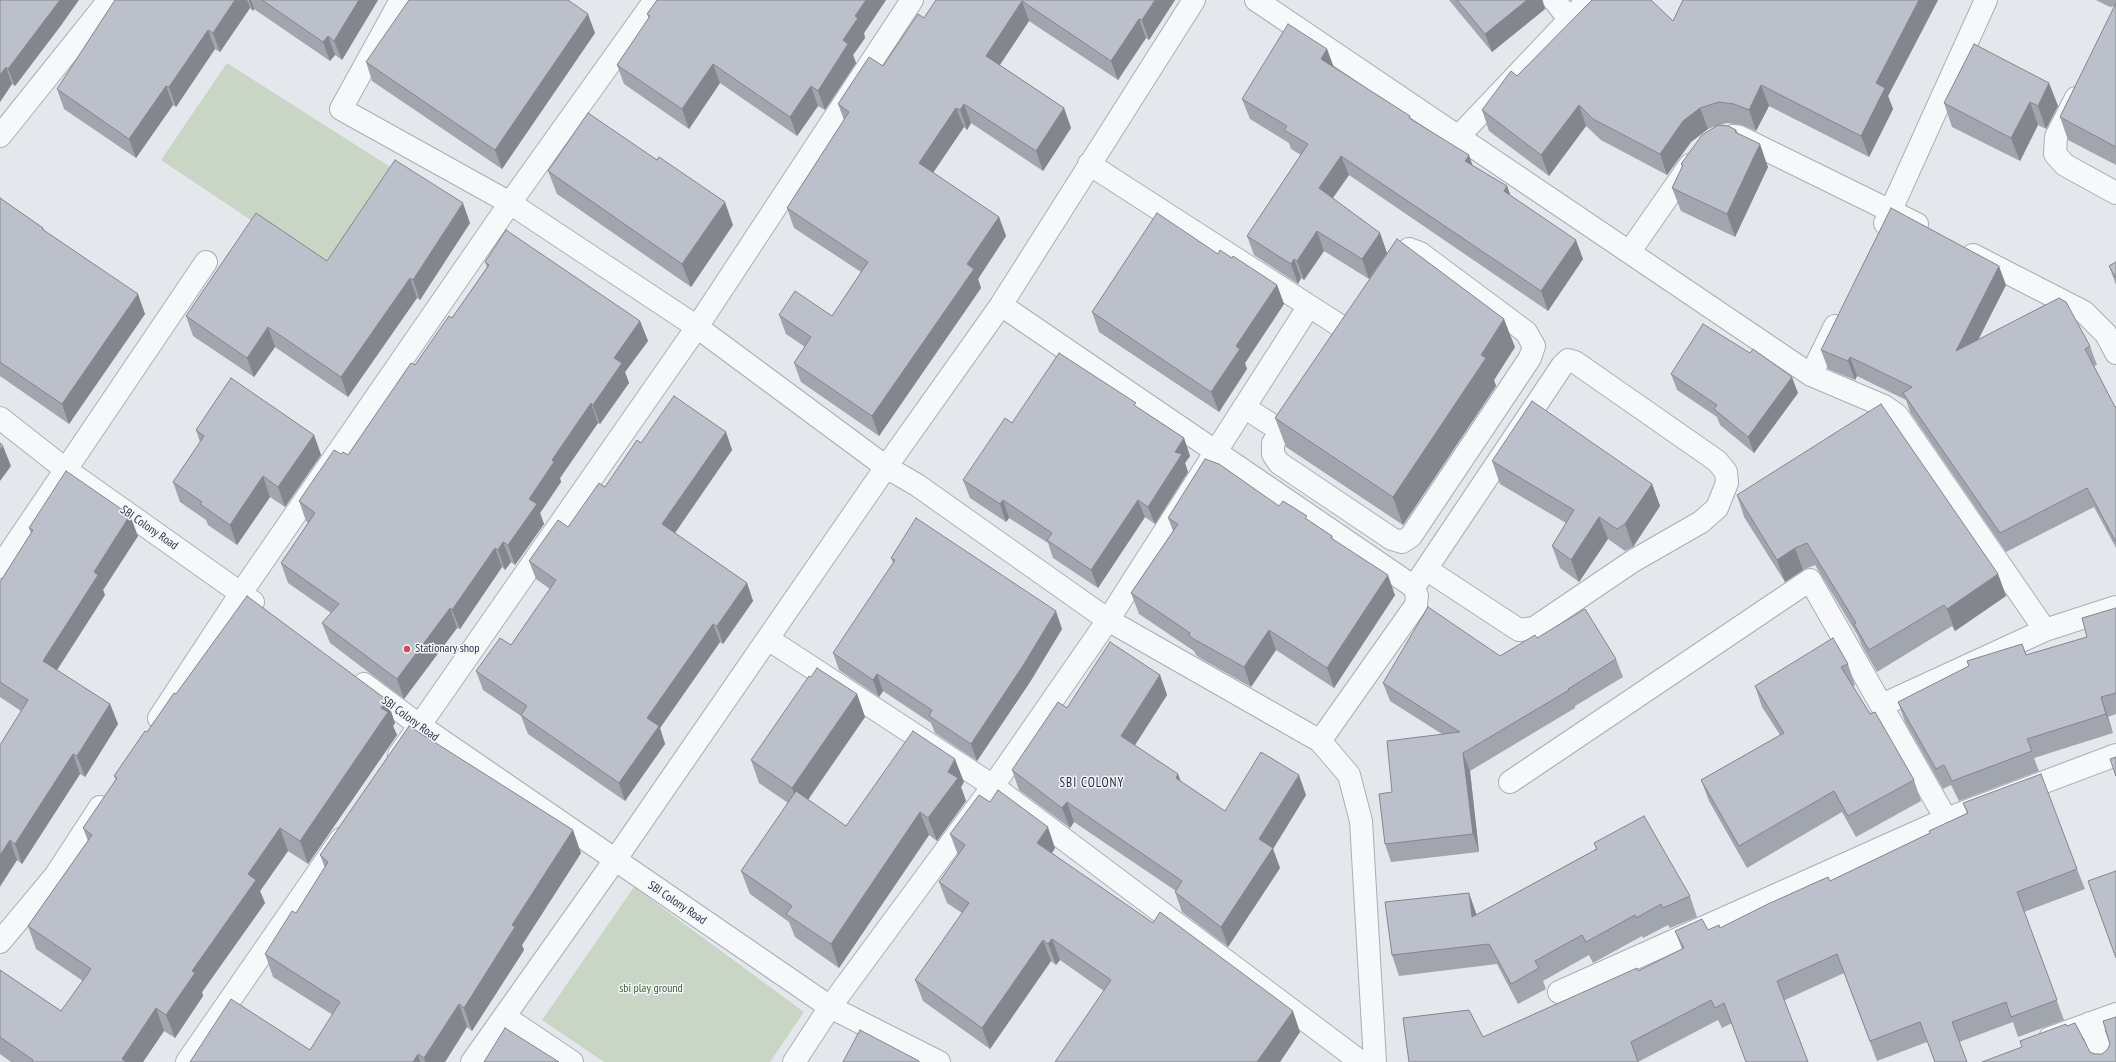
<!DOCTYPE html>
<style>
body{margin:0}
canvas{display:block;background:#e4e7ec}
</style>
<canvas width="2116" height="1062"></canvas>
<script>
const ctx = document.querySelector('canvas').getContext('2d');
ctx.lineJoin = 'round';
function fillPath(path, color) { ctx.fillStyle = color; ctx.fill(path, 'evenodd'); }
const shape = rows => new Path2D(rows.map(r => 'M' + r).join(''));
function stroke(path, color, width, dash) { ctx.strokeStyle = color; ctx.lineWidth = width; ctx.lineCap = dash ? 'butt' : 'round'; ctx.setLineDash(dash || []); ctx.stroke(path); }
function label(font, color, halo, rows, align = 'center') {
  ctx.font = font + ' "PT Sans Narrow",sans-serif'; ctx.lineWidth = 3; ctx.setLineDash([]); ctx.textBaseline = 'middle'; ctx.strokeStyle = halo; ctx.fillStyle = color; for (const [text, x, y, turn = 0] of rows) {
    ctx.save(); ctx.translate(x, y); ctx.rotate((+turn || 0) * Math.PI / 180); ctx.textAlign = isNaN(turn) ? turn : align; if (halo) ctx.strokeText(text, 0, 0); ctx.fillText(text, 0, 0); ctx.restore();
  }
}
fillPath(shape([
 [227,63,395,170,327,271,161,160],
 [634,887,804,1012,770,1062,604,1062,542,1020]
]), '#c9d6c5');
const minor = shape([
 [401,0,341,109,510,203,697,327,886,467,917,485,1108,620,1320,741,1349,775,1361,821,1375,1062],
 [1256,0,1811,375,1884,406,1897,415,2045,630],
 [1554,0,1570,20],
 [2076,98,2056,137,2055,154,2065,165,2116,193],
 [0,136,109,0],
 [1733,136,1740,137,1917,224],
 [1458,137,1588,0],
 [1089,164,1348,331],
 [1885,223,1986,0],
 [1409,249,1420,253,1526,332,1534,346,1530,358,1411,536,1402,542,1392,539,1279,463,1273,454,1273,443,1281,431,1400,256,1409,249],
 [1630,251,1690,165],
 [1973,255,2084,312,2106,334,2116,353],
 [1001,305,1414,587,1417,596,1416,605,1320,741],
 [1811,375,1835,326],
 [1244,407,1281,431],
 [0,418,65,469,253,602],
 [0,567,206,262],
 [1414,587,1562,366,1568,360,1575,362,1717,461,1726,472,1727,483,1717,508,1701,522,1633,561,1534,628,1519,630,1426,569],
 [768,639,993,786,1361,1062],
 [364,684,419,725,830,1007,939,1062],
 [1882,705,2045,630,2116,607],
 [159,718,241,593,510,203,655,0],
 [399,755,697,327,912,0],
 [1510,782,1810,580,1946,819],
 [0,942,55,876,100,807],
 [1559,992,1946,819,2116,755],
 [505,1017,572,1062],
 [2090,1023,2105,1062],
 [2050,1038,2116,1014],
 [187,1062,341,839],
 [472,1062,615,860,886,467,1001,305,1194,0],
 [794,1062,830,1007,993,786,1108,620,1309,306]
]);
stroke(minor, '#a9aeb7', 24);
stroke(minor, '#f7f8fa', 22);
fillPath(shape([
 [0,0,62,24,15,86,12,84,0,102],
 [115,0,378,0,342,60,335,55,330,61,254,9,253,11,250,8,220,52,215,49,176,107,173,105,136,158,64,109,57,89],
 [657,0,886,0,864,33,865,38,853,55,856,63,825,110,818,106,797,136,720,83,689,129,624,84,617,65,649,19,647,14],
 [936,0,1175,0,1149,40,1146,38,1118,80,1029,21,1000,65,1064,108,1071,128,1043,171,971,123,967,130,964,127,933,173,999,217,1006,236,978,279,981,288,879,436,801,382,794,363,805,347,786,334,779,315,832,316,861,272,794,228,787,208,844,120,838,104,883,66,924,18],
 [1449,0,1542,0,1545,9,1492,52],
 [1683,0,1938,0,1888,96,1893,109,1869,157,1769,106,1756,131,1742,125,1727,123,1720,125,1736,130,1738,133,1768,167,1735,237,1681,211,1672,188,1682,167,1681,164,1715,126,1708,129,1691,142,1667,175,1601,140,1586,126,1549,176,1489,131,1482,110,1517,76,1673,21],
 [2096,0,2116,0,2116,165,2068,140,2060,117,2115,6,2110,7],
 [595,33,502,169,372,81,366,62],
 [1327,49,1334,68,1412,120,1472,165,1507,186,1510,195,1583,259,1548,311,1349,175,1332,198,1380,233,1387,253,1369,279,1324,251,1304,280,1301,278,1298,284,1254,255,1247,236,1301,155,1291,149,1289,143,1250,119,1242,99],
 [2049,83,2058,106,2046,129,2038,125,2020,161,1952,127,1944,103],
 [548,171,733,225,691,287,557,194],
 [0,198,43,228,45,231,145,314,69,424,0,376],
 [470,223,420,300,417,298,348,397,275,347,254,377,193,336,186,316,327,261],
 [1218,254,1232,258,1277,285,1284,304,1245,363,1247,369,1219,412,1099,332,1092,312],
 [485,262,640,321,648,341,625,372,629,383,600,424,598,423,560,478,561,482,540,513,544,524,515,565,511,562,505,570,502,567,460,629,457,628,404,699,330,643,322,623,331,613,288,583,281,563,308,523,306,521,299,501,341,454,348,455,415,365,452,318,487,267],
 [2116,262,2116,285,2109,266],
 [2006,285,1978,339,2090,346,2097,365,2094,366,2115,407,2116,407,2116,548,2094,507,2006,552,1910,412,1906,400,1857,376,1855,380,1828,369,1821,350],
 [1515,347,1494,380,1496,386,1403,525,1286,447,1275,418],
 [1671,374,1798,393,1754,453,1720,425,1717,417,1677,390],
 [1138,408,1184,438,1190,456,1185,463,1188,472,1155,524,1145,517,1098,588,1053,558,1048,543,1009,518,1006,522,970,498,963,480,1012,423],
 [196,430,314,435,321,455,285,507,270,497,237,545,208,525,206,520,180,502,173,482,200,442],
 [726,432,732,450,675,533,747,583,753,601,723,644,720,642,660,728,665,744,625,801,528,734,521,716,483,690,476,671,511,645,550,589,536,579,529,561,568,527,605,487,641,443],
 [1492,461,1652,484,1660,506,1633,547,1625,551,1608,539,1579,582,1560,568,1552,546,1566,523,1500,484],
 [1737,495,1998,574,2006,596,1955,631,1952,626,1877,672,1862,646,1858,636,1815,565,1803,570,1785,582,1744,517],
 [1279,506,1308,520,1332,536,1333,539,1395,595,1334,688,1276,650,1251,687,1200,658,1196,655,1194,651,1139,614,1131,593,1173,531,1168,518],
 [29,528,138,536,103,590,105,595,57,670,110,704,118,724,85,777,80,774,22,864,17,860,0,887,0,745,21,711,0,697,0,582,31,533],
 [891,558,1062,629,1030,682,977,761,935,733,931,723,883,691,879,697,839,670,833,653,893,563],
 [2116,608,2116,714,2108,717,2113,733,2034,758,2039,771,1959,801,1951,785,1943,789,1905,722,1898,702,2026,655,2087,637],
 [1537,638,1616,659,1623,677,1575,706,1575,708,1470,771,1479,852,1391,862,1385,844,1392,792,1442,734,1390,701,1383,683,1500,656],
 [1848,664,1855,685,1853,686,1870,714,1914,780,1921,801,1856,837,1842,812,1747,868,1709,801,1701,780,1780,735,1762,707,1755,686],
 [1160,675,1167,695,1135,745,1178,774,1181,782,1225,811,1306,795,1273,849,1280,868,1228,947,1182,912,1175,892,1176,891,1074,822,1070,828,1019,790,1012,770,1067,708],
 [811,677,857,694,865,717,808,800,846,826,964,782,961,787,966,801,937,841,929,835,839,968,795,937,789,922,750,894,741,871,788,803,759,783,751,760],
 [176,694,387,700,395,723,393,726,397,735,308,864,288,851,260,891,265,903,202,992,203,996,175,1038,164,1031,143,1062,11,1062,0,1054,0,970,61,1011,83,981,36,949,28,926,88,841,83,828,116,780,114,776],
 [1963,803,2077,869,2085,889,2024,912,2064,1020,2018,1037,2013,1022,1959,1042,1927,1042,1877,1061,1844,973,1785,1000,1732,1023,1722,1028,1718,1020,1638,1062,1483,1037,1638,971,1682,949,1675,931,1708,930,1720,928,1830,881,1930,833,1967,813],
 [950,834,1055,848,1052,853,1300,1032,1280,1062,1055,1062,1104,991,1060,960,1056,965,1051,961,990,1049,923,1001,915,980,962,913,947,903,939,882,958,855],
 [1594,843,1690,896,1697,917,1670,928,1668,925,1643,938,1642,936,1593,963,1589,955,1543,981,1546,989,1518,1004,1497,964,1399,976,1392,955,1469,893,1476,915,1596,849],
 [581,853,522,945,524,950,472,1031,467,1027,445,1062,190,1062,310,1050,333,1015,273,977,265,954,296,913,325,868,320,855]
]), '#a1a5ae');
fillPath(shape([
 [60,0,79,0,62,24,15,86,8,69],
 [235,0,247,0,250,8,220,52,213,33],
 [249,0,251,0,254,9,253,11],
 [359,0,378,0,342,60,334,41],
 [866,0,886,0,864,33,865,38,853,55,856,63,825,110,818,91,855,16],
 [1155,0,1175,0,1149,40,1142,20],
 [1527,0,1542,0,1545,9,1492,52,1485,34],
 [1919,0,1938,0,1888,96,1893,109,1869,157,1861,136,1876,83],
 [1022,1,1029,21,993,75,986,56],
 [588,14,595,33,502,169,495,150],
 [1139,19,1146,38,1118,80,1111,61],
 [208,30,215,49,176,107,169,87],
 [328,36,335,55,330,61,323,42],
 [1327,49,1334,68,1321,59],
 [713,64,720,83,689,129,682,109],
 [6,67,12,84,0,102,0,75],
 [2049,83,2058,106,2046,129,2038,106],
 [1761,85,1769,106,1756,131,1749,110],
 [166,86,173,105,136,158,129,139],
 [811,86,818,106,797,136,790,117],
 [2030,102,2038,125,2020,161,2011,138],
 [964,104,971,123,967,130,960,110],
 [1579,105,1586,126,1549,176,1541,155],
 [956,108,964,127,926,183,919,163],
 [1064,108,1071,128,1043,171,1036,151],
 [1700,108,1708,129,1691,142,1667,175,1660,154,1683,121],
 [1760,144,1768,167,1735,237,1727,214],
 [1469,155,1476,175,1465,161],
 [1341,156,1349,175,1326,208,1319,188],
 [1507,186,1514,205,1504,191],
 [725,202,733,225,691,287,682,264],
 [463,203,470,223,420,300,413,280],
 [999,217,1006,236,978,279,981,288,879,436,872,416,967,264],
 [1317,231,1324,251,1304,280,1297,261],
 [1380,233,1387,253,1369,279,1362,259],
 [1576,240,1583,259,1548,311,1541,291],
 [1294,259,1301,278,1298,284,1291,264],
 [1999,266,2006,285,1963,370,1956,351],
 [410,278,417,298,348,397,341,377],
 [1277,285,1284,304,1245,363,1247,369,1219,412,1211,392,1236,346],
 [138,294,145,314,69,424,62,404],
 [1504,319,1515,347,1494,380,1496,386,1403,525,1393,497,1481,355],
 [640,321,648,341,625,372,629,383,600,424,593,405,614,358],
 [268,327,275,347,254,377,247,358],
 [1850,357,1857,376,1855,380,1848,361],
 [1792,377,1798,393,1754,453,1748,437],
 [591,403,598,423,560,478,561,482,540,513,544,524,515,565,508,545,529,499,552,460],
 [726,432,732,450,668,543,662,524],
 [314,435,321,455,285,507,278,487],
 [1184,438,1190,456,1185,463,1188,472,1155,524,1148,507,1175,452],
 [3,446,11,466,0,481,0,450],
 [263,476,270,497,237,545,230,525],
 [1652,484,1660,506,1633,547,1625,524],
 [1003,500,1009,518,1006,522,1000,504],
 [1138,500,1145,517,1098,588,1091,570],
 [130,515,138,536,103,590,105,595,50,681,43,661,94,572],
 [1599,517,1608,539,1579,582,1571,560],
 [503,542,511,562,505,570,498,550],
 [495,548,502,567,460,629,452,610],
 [1795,548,1803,570,1785,582,1777,560],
 [1998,574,2006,596,1955,631,1947,609],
 [1388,575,1395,595,1334,688,1327,668],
 [747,583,753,601,723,644,717,626],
 [450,608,457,628,404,699,397,679],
 [1056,611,1062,629,1030,682,977,761,971,744],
 [713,624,720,642,660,728,665,744,625,801,619,783,647,718],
 [1269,630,1276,650,1251,687,1244,667],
 [877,674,883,691,879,697,873,680],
 [1160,675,1167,695,1128,756,1121,736],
 [857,694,865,717,800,811,792,788],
 [2101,697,2108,717,2113,733,2106,714],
 [387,700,395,723,393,726,397,735,308,864,300,841],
 [110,704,118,724,85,777,77,756],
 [1463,753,1470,771,1479,852,1473,834],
 [73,754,80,774,22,864,15,844],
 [955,759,964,782,961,787,966,801,937,841,928,818,948,772],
 [1178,774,1185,794,1176,778],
 [1299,775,1306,795,1273,849,1280,868,1228,947,1221,927,1259,839],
 [1067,802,1074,822,1070,828,1062,808],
 [920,812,929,835,839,968,831,944],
 [1048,827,1055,848,1045,864,1037,843],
 [280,828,288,851,260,891,265,903,202,992,203,996,175,1038,166,1015,248,874],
 [573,830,581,853,522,945,524,950,472,1031,464,1008,512,925],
 [10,840,17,860,0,886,0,855],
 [1469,893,1476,913,1479,938,1472,917],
 [1052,939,1060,960,1056,965,1048,944],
 [1043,940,1051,961,990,1049,982,1028],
 [459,1004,467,1027,445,1062,425,1062,424,1058],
 [156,1008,164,1031,143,1062,123,1062,122,1059],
 [1293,1011,1300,1032,1280,1062,1257,1062],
 [418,1054,420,1062,413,1062]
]), '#83868d');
const building = shape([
 [0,0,60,0,8,69,6,67,0,75,0,0],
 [115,0,235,0,213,33,208,30,169,87,166,86,129,139,57,89,115,0],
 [262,0,359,0,334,41,328,36,323,42,262,0],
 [409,0,568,0,588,14,495,150,366,62,409,0],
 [657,0,866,0,855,16,858,18,843,40,848,44,818,91,811,86,790,117,713,64,682,109,617,65,650,16,647,14,657,0],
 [936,0,1155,0,1142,20,1139,19,1111,61,1022,1,986,56,1064,108,1036,151,964,104,960,110,956,108,919,163,999,217,967,264,974,269,872,416,794,363,811,337,779,315,795,291,832,316,868,262,787,208,849,112,838,104,869,57,883,66,918,14,924,18,936,0],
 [1457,0,1527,0,1485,34,1457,0],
 [1592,0,1651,0,1673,21,1683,0,1919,0,1876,83,1885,88,1861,136,1761,85,1749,110,1734,104,1719,102,1700,108,1683,121,1660,154,1593,119,1579,105,1541,155,1482,110,1511,71,1517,76,1592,0],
 [2116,3,2116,147,2060,117,2116,3],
 [1288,24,1327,49,1321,59,1410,116,1409,118,1469,155,1465,161,1507,186,1504,191,1576,240,1541,291,1341,156,1319,188,1380,233,1362,259,1317,231,1297,261,1294,259,1291,264,1247,236,1308,144,1284,130,1287,126,1242,99,1288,24],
 [1974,44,2049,83,2038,106,2030,102,2011,138,1944,103,1974,44],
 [588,113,657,160,659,157,725,202,682,264,548,171,588,113],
 [1718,125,1728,126,1736,130,1735,132,1760,144,1727,214,1672,188,1683,165,1681,164,1702,135,1718,125],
 [395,160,463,203,413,280,410,278,341,377,268,327,247,358,186,316,256,213,327,261,395,160],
 [0,198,43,228,42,229,138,294,62,404,0,362,0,198],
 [1891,208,1999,266,1956,351,2059,298,2066,302,2090,346,2085,349,2115,407,2116,407,2116,542,2087,488,2000,533,1903,393,1912,387,1850,357,1848,361,1821,350,1891,208],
 [1157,213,1218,254,1220,250,1232,258,1233,256,1277,285,1236,346,1240,349,1211,392,1092,312,1157,213],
 [506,230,640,321,614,358,622,363,593,405,591,403,552,460,554,462,529,499,537,504,508,545,503,542,498,550,495,548,452,610,450,608,397,679,322,623,339,604,281,563,315,513,299,501,334,450,341,454,343,452,348,455,411,363,415,365,449,316,452,318,489,265,485,262,506,230],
 [1397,239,1504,319,1481,355,1486,358,1393,497,1275,418,1397,239],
 [2116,262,2116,278,2109,266,2116,262],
 [1703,324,1750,353,1753,349,1792,377,1748,437,1714,409,1717,405,1671,374,1703,324],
 [1059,353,1136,403,1134,405,1184,438,1175,452,1182,454,1148,507,1138,500,1091,570,1047,540,1052,533,1003,500,1000,504,963,480,1005,418,1012,423,1059,353],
 [231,378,314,435,278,487,263,476,230,525,200,504,202,502,173,482,204,436,196,430,231,378],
 [674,396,726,432,662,524,747,583,717,626,713,624,647,718,659,726,619,783,521,715,527,706,476,671,500,638,511,645,556,580,529,561,558,520,568,527,599,483,605,487,637,440,641,443,674,396],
 [1532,401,1652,484,1625,524,1617,529,1599,517,1571,560,1552,546,1574,510,1492,461,1532,401],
 [1881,404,1998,574,1947,609,1944,605,1869,650,1854,624,1856,623,1807,543,1795,548,1777,560,1737,495,1881,404],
 [0,443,3,446,0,450,0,443],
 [1205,459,1219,464,1279,506,1283,501,1307,516,1305,518,1332,536,1331,538,1388,575,1327,668,1269,630,1244,667,1192,638,1189,635,1190,633,1131,593,1178,524,1168,518,1205,459],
 [66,471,130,515,94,572,98,575,43,661,110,704,77,756,73,754,15,844,10,840,0,855,0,745,28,700,0,682,0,582,33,530,29,528,66,471],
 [916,518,1056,611,1024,664,971,744,929,716,932,710,877,674,873,680,833,653,895,560,891,558,916,518],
 [247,596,387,700,381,708,388,712,300,841,280,828,248,874,256,880,192,971,195,973,166,1015,156,1008,122,1059,126,1062,32,1062,33,1060,0,1037,0,970,61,1011,91,969,28,926,92,835,83,828,117,778,114,776,145,731,147,732,174,693,176,694,247,596],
 [1428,607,1500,656,1535,635,1537,638,1585,609,1616,659,1568,689,1569,690,1463,753,1473,834,1385,844,1379,794,1392,792,1387,741,1460,732,1383,683,1428,607],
 [2116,608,2116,693,2101,697,2106,714,2027,739,2032,751,1952,781,1944,765,1936,769,1898,702,1969,666,1967,661,2022,644,2026,655,2087,637,2082,618,2116,608],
 [1833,638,1848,664,1841,667,1870,714,1875,712,1914,780,1848,816,1834,791,1739,846,1701,780,1784,733,1755,686,1833,638],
 [1110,642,1160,675,1121,736,1178,774,1176,778,1225,811,1261,752,1299,775,1259,839,1273,848,1221,927,1175,892,1182,881,1067,802,1062,808,1012,770,1058,702,1067,708,1110,642],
 [817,668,857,694,792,788,751,760,809,676,811,677,817,668],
 [409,726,573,830,512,925,515,927,464,1008,459,1004,424,1058,418,1054,413,1062,190,1062,231,999,310,1050,340,1002,265,954,292,911,296,913,328,862,320,855,409,726],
 [913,731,955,759,948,772,958,778,928,818,920,812,831,944,786,914,792,906,741,871,796,791,846,826,913,731],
 [2116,757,2116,776,2110,759,2116,757],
 [2041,774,2077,869,2017,892,2057,1000,2011,1017,2006,1002,1952,1022,1967,1062,1935,1062,1920,1022,1870,1041,1837,954,1777,981,1808,1062,1746,1062,1724,1003,1715,1008,1711,1000,1631,1042,1638,1062,1409,1062,1403,1018,1469,1010,1483,1037,1637,968,1638,971,1684,948,1675,931,1702,919,1708,930,1719,925,1720,928,1768,904,1828,877,1830,881,1930,833,1929,831,1968,813,1963,803,2041,774],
 [998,790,1048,827,1037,843,1153,923,1160,912,1293,1011,1257,1062,1055,1062,1111,980,1052,939,1048,944,1043,940,982,1028,915,980,969,903,939,882,965,845,950,834,979,795,990,802,998,790],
 [1644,816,1690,896,1663,908,1661,904,1636,918,1635,915,1586,942,1582,935,1535,961,1539,968,1511,984,1489,944,1392,955,1385,902,1469,893,1472,917,1597,849,1594,843,1644,816],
 [2116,871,2116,958,2088,881,2116,871],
 [2116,1017,2116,1062,1982,1062,2022,1047,2020,1041,2066,1024,2067,1026,2075,1023,2090,1052,2095,1054,2102,1054,2107,1050,2110,1044,2103,1021,2116,1017],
 [505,1028,559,1062,484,1062,505,1028],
 [860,1030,919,1061,919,1062,843,1062,860,1030]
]);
fillPath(building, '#bbc0ca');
stroke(building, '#83868d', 1);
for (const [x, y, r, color] of [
 [407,649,4,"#d1495b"]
]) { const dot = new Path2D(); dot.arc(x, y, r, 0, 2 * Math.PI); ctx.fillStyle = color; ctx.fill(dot); stroke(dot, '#f4f6f9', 1.5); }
label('12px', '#2b3445', '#f4f6f9', [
 ["SBI Colony Road",149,528,35],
 ["SBI Colony Road",410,719,36],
 ["SBI Colony Road",677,903,34]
]);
label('12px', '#2b3445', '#f4f6f9', [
 ["Stationary shop",415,649]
], 'left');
label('12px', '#3f6138', '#f4f6f9', [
 ["sbi play ground",651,989]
]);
ctx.letterSpacing = '1px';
label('13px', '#1d2536', '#f4f6f9', [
 ["SBI COLONY",1092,783]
]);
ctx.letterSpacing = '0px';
</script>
